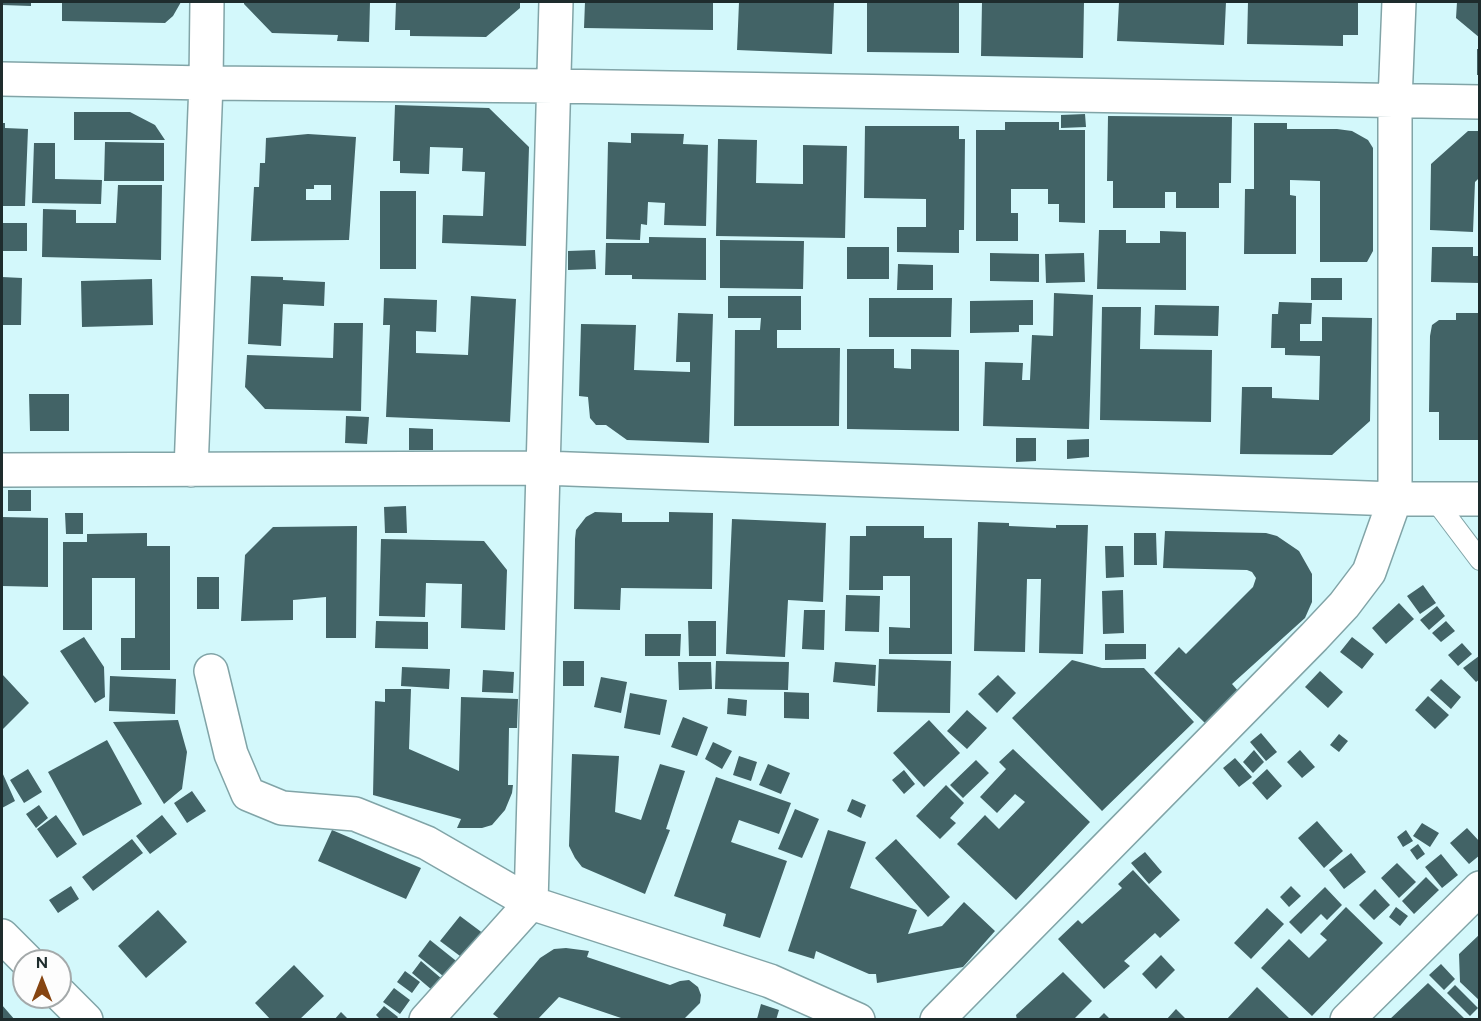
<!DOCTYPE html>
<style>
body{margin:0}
#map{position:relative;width:1481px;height:1021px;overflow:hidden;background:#d3f8fb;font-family:Figtree,sans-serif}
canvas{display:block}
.frame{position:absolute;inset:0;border:3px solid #1e2c2d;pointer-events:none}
.north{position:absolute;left:12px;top:949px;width:60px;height:60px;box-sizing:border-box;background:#fdfdfd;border:2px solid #a4a9aa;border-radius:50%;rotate:0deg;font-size:16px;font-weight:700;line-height:24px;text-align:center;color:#1e2c2d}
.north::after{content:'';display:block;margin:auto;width:21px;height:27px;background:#864512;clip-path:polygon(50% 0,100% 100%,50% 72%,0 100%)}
</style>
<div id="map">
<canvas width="1481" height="1021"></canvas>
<div class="frame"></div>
<div class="north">N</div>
</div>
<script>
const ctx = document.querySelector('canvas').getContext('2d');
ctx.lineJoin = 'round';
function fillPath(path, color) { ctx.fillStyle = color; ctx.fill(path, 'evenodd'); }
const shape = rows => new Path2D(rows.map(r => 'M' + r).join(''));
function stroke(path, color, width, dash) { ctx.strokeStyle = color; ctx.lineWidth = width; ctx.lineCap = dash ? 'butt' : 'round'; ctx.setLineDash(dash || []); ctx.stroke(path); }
fillPath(shape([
 [2,2,31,2,31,6,2,5],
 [62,2,181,2,173,16,165,23,62,21],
 [244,2,370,2,369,42,337,41,338,35,272,33,244,4],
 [396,2,520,2,520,8,486,37,410,36,410,30,395,30],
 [585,2,713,2,713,30,584,28],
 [739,2,834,2,832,54,737,50],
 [867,2,959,2,959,53,867,52],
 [982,2,1084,2,1083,58,981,56],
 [1119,2,1226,2,1224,45,1117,41],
 [1248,2,1358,2,1358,35,1343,35,1343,46,1247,44],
 [1457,2,1480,2,1480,38,1456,18],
 [1477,49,1480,49,1480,75,1477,75],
 [395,105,489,108,529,147,526,246,442,243,443,215,483,216,485,172,462,171,463,148,430,147,429,174,400,173,400,161,393,161],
 [74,112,130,112,155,125,165,140,74,140],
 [1085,114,1086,127,1061,128,1061,115],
 [1108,116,1232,117,1231,183,1219,183,1219,208,1176,208,1176,192,1165,192,1165,208,1113,208,1113,181,1107,181],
 [1005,122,1059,122,1059,130,1085,130,1085,223,1059,222,1059,204,1048,204,1048,189,1011,189,1011,213,1018,213,1018,241,976,241,976,130,1005,130],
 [2,123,5,123,5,128,28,129,25,206,2,206],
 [1254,123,1287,123,1287,129,1337,129,1352,131,1368,140,1373,148,1373,251,1367,262,1320,262,1320,181,1290,180,1290,195,1296,196,1296,254,1244,254,1245,189,1254,189],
 [865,126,959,126,959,139,965,139,964,230,959,230,959,253,897,252,897,227,926,227,926,199,864,198],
 [1468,131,1480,131,1480,177,1475,182,1473,232,1430,230,1431,164],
 [631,133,684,134,683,144,708,145,706,226,664,225,665,203,648,202,647,225,641,224,640,240,606,239,608,142,631,143],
 [308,134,356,137,349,240,251,241,254,187,259,187,260,163,265,163,266,138],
 [314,185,331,185,331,200,306,200,306,189,314,189],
 [718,139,757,140,756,183,803,184,803,145,847,146,845,238,716,236],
 [105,142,164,143,164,181,104,181],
 [34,143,55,143,55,179,102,180,101,204,32,203],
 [118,185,162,185,161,260,42,257,43,209,76,210,76,223,116,223],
 [380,191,416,191,416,269,380,269],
 [2,223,27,223,27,251,2,251],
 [1099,230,1126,230,1126,243,1160,243,1160,231,1186,232,1186,290,1097,289],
 [649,237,706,238,706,280,632,279,632,275,605,275,606,243,649,243],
 [720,240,804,241,803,289,720,288],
 [847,247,889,247,889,279,847,279],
 [1432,247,1473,247,1473,256,1480,256,1480,283,1431,282],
 [595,250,596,269,568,270,568,251],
 [990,253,1039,254,1039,282,990,281],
 [1084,253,1085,282,1046,283,1045,254],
 [898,264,933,265,933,290,897,290],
 [251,276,283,277,283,280,325,282,324,306,283,304,281,346,248,344],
 [2,277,22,278,21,325,2,325],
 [1311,278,1342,278,1342,300,1311,300],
 [152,279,153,325,82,327,81,281],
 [1054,293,1093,295,1089,429,983,426,985,362,1023,363,1022,380,1030,380,1032,335,1053,336],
 [471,296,516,299,510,422,386,417,390,325,383,325,384,298,437,300,436,332,416,331,416,353,468,355],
 [728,296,801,296,801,330,777,330,777,348,840,348,839,426,734,426,735,330,760,330,761,318,728,318],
 [869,298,952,298,951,337,869,337],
 [1033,300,1033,325,1019,325,1019,332,970,333,970,301],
 [1279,302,1312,303,1311,324,1300,324,1300,341,1322,341,1322,317,1372,318,1370,421,1332,455,1240,454,1242,387,1272,387,1272,398,1319,400,1320,356,1285,355,1285,348,1271,348,1272,314,1278,314],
 [1155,305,1219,306,1218,336,1154,335],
 [1102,307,1141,307,1140,349,1212,350,1211,422,1100,420],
 [678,313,713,314,709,443,627,440,606,425,596,425,590,418,588,397,579,396,581,324,636,325,634,370,690,372,690,362,676,362],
 [1456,313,1480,313,1480,440,1439,440,1439,412,1429,412,1430,336,1432,325,1439,320,1456,320],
 [334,323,363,323,361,411,265,409,245,387,247,355,333,358],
 [847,349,894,349,894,368,911,369,911,349,959,350,959,431,847,429],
 [29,394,69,394,69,431,30,431],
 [346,416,369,417,367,444,345,443],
 [409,428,433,429,433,450,409,450],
 [1016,438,1036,438,1036,461,1016,462],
 [1089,439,1089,457,1067,459,1067,440],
 [8,490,31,490,31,511,8,511],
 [406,506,407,533,385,533,384,507],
 [595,512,622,513,622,522,669,522,669,512,713,513,712,589,621,588,620,610,574,609,575,539,576,530,586,517],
 [65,513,83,513,83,534,66,534],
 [2,517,48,518,48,587,2,586],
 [732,519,826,523,823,602,788,600,785,657,726,654],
 [978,522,1009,523,1009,526,1056,528,1056,525,1088,525,1083,654,1039,653,1041,579,1027,579,1025,652,974,651],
 [357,526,356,638,326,638,326,597,293,600,293,620,241,621,245,555,273,527],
 [866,526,924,526,924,538,952,538,952,654,889,654,889,627,910,628,910,576,883,576,883,590,849,590,850,536,866,536],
 [1165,531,1266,533,1277,536,1299,551,1312,574,1312,602,1305,618,1232,684,1239,692,1206,724,1154,673,1179,647,1186,654,1253,587,1256,578,1252,572,1247,570,1163,568],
 [147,533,147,546,170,546,170,670,121,670,121,638,135,638,135,578,92,578,92,630,63,630,63,542,87,542,87,534],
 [1134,533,1156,533,1157,565,1134,565],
 [381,539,484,541,507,570,505,630,461,628,462,584,426,583,425,617,379,616],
 [1105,546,1123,546,1124,577,1106,578],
 [197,577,219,577,219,609,197,609],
 [1423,585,1436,603,1420,614,1407,596],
 [1123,590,1124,633,1103,634,1102,591],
 [846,595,880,596,879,632,845,631],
 [1399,603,1414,619,1386,644,1372,628],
 [1437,606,1445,616,1429,630,1420,620],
 [804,610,825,610,824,650,802,649],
 [376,621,428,622,428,649,375,648],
 [688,621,716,621,716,656,689,656],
 [1446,621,1455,631,1441,642,1432,633],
 [645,634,681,634,680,656,645,656],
 [84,637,104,667,105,697,95,703,60,651],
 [1352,637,1374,654,1362,669,1340,652],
 [1462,643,1472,654,1458,666,1448,655],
 [1105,644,1146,644,1146,659,1105,660],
 [1479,656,1480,679,1476,682,1463,668],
 [879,659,951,661,950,713,877,712],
 [1072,660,1102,668,1144,668,1194,722,1102,811,1012,718],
 [563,661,584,661,584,686,563,686],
 [716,661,789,662,788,690,715,689],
 [678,662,711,662,712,689,679,690],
 [835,662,876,665,875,686,833,682],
 [402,667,450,669,449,689,401,686],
 [483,670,514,672,513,693,482,692],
 [1320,671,1343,692,1328,708,1305,687],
 [2,674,29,703,2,730],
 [998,675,1016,693,997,713,978,694],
 [110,676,176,679,175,714,109,711],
 [601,677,627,682,621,713,594,707],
 [1441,679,1461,697,1451,709,1430,690],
 [385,689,411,689,409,749,459,771,461,697,518,699,517,728,509,728,508,785,513,785,512,793,505,810,492,825,482,828,457,828,461,819,373,795,375,701,385,702],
 [784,692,809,693,809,719,784,718],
 [630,693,667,700,660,735,624,728],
 [1428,696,1449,715,1435,729,1415,710],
 [728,698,747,700,746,716,727,714],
 [967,710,987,728,967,749,947,731],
 [683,717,708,727,697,756,671,747],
 [178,720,187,752,182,789,164,804,113,722],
 [929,720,960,753,924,787,893,753],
 [1261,733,1277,752,1266,761,1250,742],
 [1339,734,1348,741,1339,752,1330,745],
 [107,740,142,804,83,836,48,772],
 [713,742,732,751,722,769,705,759],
 [1013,749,1090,822,1016,900,957,844,985,815,999,829,1025,802,1015,794,997,813,980,797,1006,769,999,762],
 [1254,750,1264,762,1253,773,1243,762],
 [1300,750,1315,767,1302,778,1287,762],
 [572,754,619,756,615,812,641,820,660,764,685,771,666,829,670,830,645,894,582,867,575,858,569,846],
 [739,756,757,762,751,781,733,775],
 [1235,758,1252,777,1239,787,1223,768],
 [976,760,989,773,963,798,950,785],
 [768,764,790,773,781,794,759,785],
 [28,769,42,792,24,803,10,780],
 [1267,769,1282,786,1267,800,1252,783],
 [904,770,915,784,904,794,892,780],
 [2,772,15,801,2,808],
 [716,777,791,803,779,834,739,820,731,842,787,861,760,938,723,926,726,914,674,896],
 [946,785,964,803,950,818,956,823,940,839,916,816],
 [192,791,206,811,187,823,174,803],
 [852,799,866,805,861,818,847,811],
 [39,805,48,818,36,828,26,814],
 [795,809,819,819,802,858,778,849],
 [56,815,77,844,57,858,37,829],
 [162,815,177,834,150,854,136,836],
 [1317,821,1343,851,1324,868,1298,838],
 [1422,823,1439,833,1430,847,1413,836],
 [1467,828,1480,842,1480,855,1469,864,1450,843],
 [332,830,421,868,406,899,318,861],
 [828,830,866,842,850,888,917,910,908,934,942,926,964,902,995,931,963,967,877,983,876,974,869,974,816,951,814,959,788,951],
 [1406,830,1413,841,1403,847,1397,837],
 [132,839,143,853,93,891,82,877],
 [896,839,950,897,928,917,875,858],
 [1418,844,1425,854,1417,860,1410,850],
 [1145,852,1162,872,1149,884,1131,863],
 [1351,853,1366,872,1344,889,1329,870],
 [1441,854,1458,875,1442,888,1425,867],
 [1397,863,1416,882,1399,898,1381,878],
 [1133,870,1180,920,1160,938,1155,933,1124,961,1130,966,1104,989,1058,939,1078,920,1082,924,1122,888,1118,884],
 [1426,877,1439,890,1414,914,1402,901],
 [71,886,79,899,58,913,49,900],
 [1291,886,1301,896,1289,907,1280,897],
 [1325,887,1342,905,1327,920,1321,914,1301,934,1289,922],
 [1375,889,1390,905,1374,920,1359,905],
 [1346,907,1383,943,1312,1016,1261,968,1289,939,1309,958,1327,940,1320,934],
 [1396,907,1408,916,1400,926,1389,917],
 [1267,908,1284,924,1251,959,1234,943],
 [158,910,187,942,146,978,118,946],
 [460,916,484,934,464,959,440,941],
 [1480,934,1480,1001,1460,982,1459,954],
 [430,940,460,964,448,980,418,956],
 [566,948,589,951,587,957,670,985,680,981,689,980,698,987,701,995,700,1003,683,1020,619,1020,621,1018,559,997,537,1020,501,1020,493,1014,540,958,554,949],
 [1161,955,1175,970,1156,989,1142,974],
 [421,961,442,979,432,990,412,973],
 [1441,964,1455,979,1444,990,1429,975],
 [294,965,324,996,299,1020,271,1020,255,1003],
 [405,971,420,982,412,993,397,982],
 [1063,972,1092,1001,1073,1020,1017,1020,1016,1015],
 [1428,983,1466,1020,1389,1020],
 [1455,985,1478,1008,1470,1016,1447,993],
 [1257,987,1291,1020,1226,1020],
 [394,988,410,1000,400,1014,383,1002],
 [761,1004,779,1010,776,1020,757,1019],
 [2,1005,15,1020,2,1020],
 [384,1006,398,1017,396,1020,381,1020,376,1015],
 [1176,1009,1187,1020,1166,1020],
 [341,1012,349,1020,334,1020],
 [1104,1013,1111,1020,1097,1020]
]), '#426366');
const lane = shape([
 [1434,499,1480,560]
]);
const street = shape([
 [2,79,206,83,554,86,1480,102],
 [2,470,542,468,1395,499,1480,499],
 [191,470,206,83,207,2],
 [211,671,231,754,248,794,282,808,355,814,427,843,531,903,770,981,858,1020],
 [426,1020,531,903,556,2],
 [937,1020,1314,637,1344,605,1369,572,1395,499,1395,101,1399,2],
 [1347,1020,1480,888]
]);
const secondary = shape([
 [2,936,27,961],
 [60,994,86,1020]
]);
stroke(lane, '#81a4a7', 22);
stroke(street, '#81a4a7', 36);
stroke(secondary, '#81a4a7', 36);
stroke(lane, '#fff', 20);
stroke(street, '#fff', 33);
stroke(secondary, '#fff', 33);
</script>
